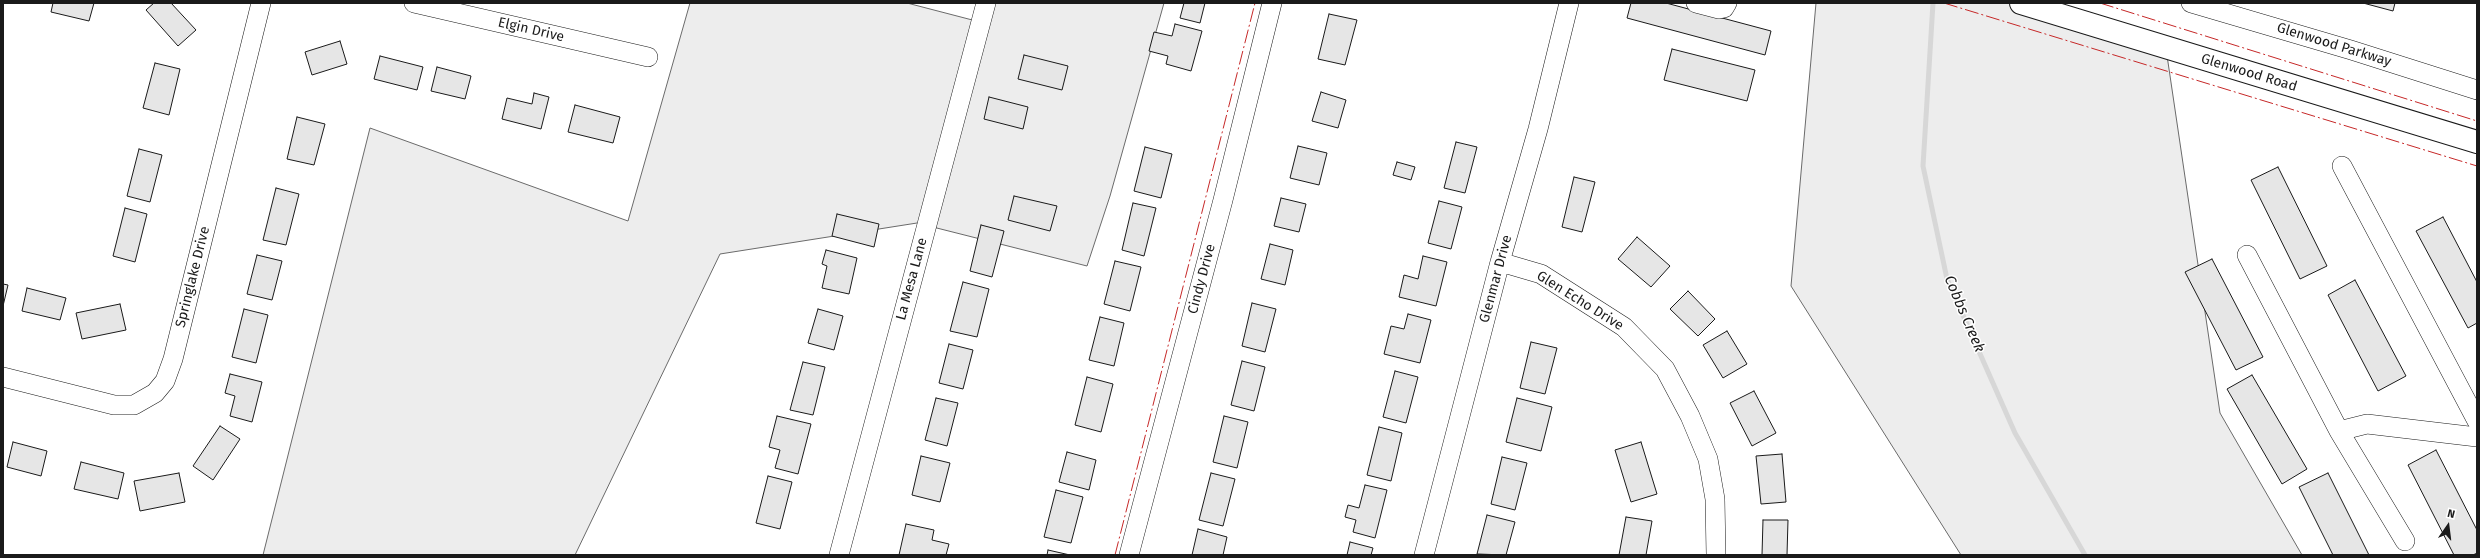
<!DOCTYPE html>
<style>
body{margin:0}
#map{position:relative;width:2480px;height:558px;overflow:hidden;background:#fff;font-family:"Fira Sans",sans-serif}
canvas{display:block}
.frame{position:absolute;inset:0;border:4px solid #1a1a1a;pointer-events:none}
.north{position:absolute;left:2428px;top:506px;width:40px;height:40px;-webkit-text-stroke:3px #fff;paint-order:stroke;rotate:14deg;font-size:11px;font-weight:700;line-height:16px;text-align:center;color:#1a1a1a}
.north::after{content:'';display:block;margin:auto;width:14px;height:18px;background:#1a1a1a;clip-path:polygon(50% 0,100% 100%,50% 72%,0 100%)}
</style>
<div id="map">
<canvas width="2480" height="558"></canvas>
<div class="frame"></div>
<div class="north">N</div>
</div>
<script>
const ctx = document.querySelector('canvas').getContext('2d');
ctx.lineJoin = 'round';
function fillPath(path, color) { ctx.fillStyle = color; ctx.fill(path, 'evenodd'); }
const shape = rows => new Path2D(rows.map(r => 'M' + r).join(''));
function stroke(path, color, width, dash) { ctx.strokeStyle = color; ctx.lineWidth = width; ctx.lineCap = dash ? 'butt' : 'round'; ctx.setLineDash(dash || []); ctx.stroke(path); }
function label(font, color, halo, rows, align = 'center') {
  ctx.font = font + ' "Fira Sans",sans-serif'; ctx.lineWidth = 3; ctx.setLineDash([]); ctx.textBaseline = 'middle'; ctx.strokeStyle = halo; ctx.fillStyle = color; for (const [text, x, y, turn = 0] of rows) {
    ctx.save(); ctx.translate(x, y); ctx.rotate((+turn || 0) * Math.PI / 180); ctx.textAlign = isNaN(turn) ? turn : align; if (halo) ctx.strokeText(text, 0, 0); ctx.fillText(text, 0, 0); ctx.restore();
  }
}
const built = shape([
 [690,3,907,3,980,22,986,3,1164,3,1110,196,1087,266,917,223,720,254,575,555,263,555,370,128,628,221,690,3],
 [1816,3,2037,3,2165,42,2220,413,2302,555,1961,555,1791,286,1816,3]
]);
fillPath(built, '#ededed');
stroke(built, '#6a6a6a', 1);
stroke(shape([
 [1933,3,1923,166,1947,279,2015,433,2085,555]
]), '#d7d7d7', 5);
const building = shape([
 [53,3,94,3,89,21,51,12,53,3],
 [154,3,171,3,196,30,178,46,146,10,154,3],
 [1184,3,1205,3,1200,23,1180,18,1184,3],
 [1631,3,1666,3,1771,31,1765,55,1627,18,1631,3],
 [2363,3,2395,3,2393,11,2363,3],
 [1329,14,1357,20,1345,65,1318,59,1329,14],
 [1175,24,1202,31,1191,71,1166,64,1168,56,1149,51,1154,32,1172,36,1175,24],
 [340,41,347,64,312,75,305,52,340,41],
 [1672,49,1755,70,1747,101,1664,80,1672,49],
 [1024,55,1068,66,1062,90,1018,79,1024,55],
 [380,56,423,67,417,90,374,79,380,56],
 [155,63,180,69,169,115,143,108,155,63],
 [437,67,471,76,465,99,431,91,437,67],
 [1321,92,1346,100,1338,128,1312,121,1321,92],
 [534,93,549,97,541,129,502,119,507,98,532,104,534,93],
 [989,97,1028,107,1023,129,984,119,989,97],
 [575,105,620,117,613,143,568,132,575,105],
 [297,117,325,124,314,165,287,159,297,117],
 [1456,142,1477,147,1465,193,1444,188,1456,142],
 [1298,146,1327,153,1319,185,1290,178,1298,146],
 [1145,147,1172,154,1161,198,1134,191,1145,147],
 [139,149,162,155,150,202,127,196,139,149],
 [1397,162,1415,167,1411,180,1393,175,1397,162],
 [2278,167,2327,266,2300,279,2251,180,2278,167],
 [1574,177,1595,182,1582,232,1562,227,1574,177],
 [276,188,299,194,286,245,263,240,276,188],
 [1014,196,1057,206,1050,231,1008,220,1014,196],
 [1281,198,1306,204,1299,232,1274,226,1281,198],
 [1439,201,1462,207,1451,249,1428,243,1439,201],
 [1133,203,1156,208,1144,256,1122,250,1133,203],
 [125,208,147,214,135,262,113,256,125,208],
 [837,214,879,224,874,247,832,236,837,214],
 [2443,217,2477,282,2477,323,2468,328,2416,231,2443,217],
 [981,225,1004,231,992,277,970,271,981,225],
 [1637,237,1670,266,1651,287,1618,259,1637,237],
 [1270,244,1293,250,1285,285,1261,279,1270,244],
 [826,250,857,258,849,294,822,288,827,266,822,264,826,250],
 [257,255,282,261,272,300,247,294,257,255],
 [1423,256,1447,262,1436,306,1399,297,1404,275,1418,279,1423,256],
 [2212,259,2263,357,2236,370,2185,272,2212,259],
 [1115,261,1141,267,1130,311,1104,304,1115,261],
 [2355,280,2406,376,2378,391,2328,295,2355,280],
 [963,282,989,289,977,337,950,331,963,282],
 [3,284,8,285,3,306,3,284],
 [27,288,66,298,60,320,22,311,27,288],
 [1688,291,1715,319,1698,336,1670,309,1688,291],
 [1252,303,1276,309,1265,352,1242,346,1252,303],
 [120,304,126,330,82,339,76,313,120,304],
 [244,309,268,315,256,363,232,357,244,309],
 [818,309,843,316,834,350,808,343,818,309],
 [1408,314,1431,320,1420,363,1384,354,1391,326,1404,329,1408,314],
 [1100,317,1124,323,1114,366,1089,360,1100,317],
 [1727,331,1747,364,1723,378,1703,345,1727,331],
 [1531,342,1557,348,1545,394,1520,388,1531,342],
 [949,344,973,350,963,389,939,383,949,344],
 [1242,361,1265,367,1254,411,1231,405,1242,361],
 [803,362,825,367,813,415,790,410,803,362],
 [1395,371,1418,377,1406,423,1383,417,1395,371],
 [230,374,262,382,252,422,230,416,235,396,225,393,230,374],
 [2252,375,2307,469,2282,484,2227,389,2252,375],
 [1087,377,1113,384,1101,432,1075,425,1087,377],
 [1754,391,1776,433,1752,446,1730,403,1754,391],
 [936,398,958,403,947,446,925,440,936,398],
 [1517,398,1552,407,1541,451,1506,442,1517,398],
 [777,416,811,424,798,474,775,468,780,450,769,447,777,416],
 [1224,416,1248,422,1237,468,1213,462,1224,416],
 [220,426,240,439,213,480,193,466,220,426],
 [1379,427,1402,433,1391,481,1367,475,1379,427],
 [13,442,47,451,41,476,7,467,13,442],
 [1641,442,1657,494,1631,502,1615,450,1641,442],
 [2436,450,2477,530,2477,553,2473,555,2454,555,2408,465,2436,450],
 [1067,452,1096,460,1089,490,1059,482,1067,452],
 [1782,454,1786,502,1761,504,1756,456,1782,454],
 [921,456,950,463,940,502,912,495,921,456],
 [1502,457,1527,463,1515,510,1491,504,1502,457],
 [81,462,124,473,118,499,74,489,81,462],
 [179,473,185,502,140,511,134,481,179,473],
 [1211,473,1235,479,1223,526,1199,520,1211,473],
 [2328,473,2369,555,2333,555,2299,487,2328,473],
 [768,476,792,482,780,529,756,523,768,476],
 [1365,485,1387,490,1375,538,1353,532,1356,520,1345,517,1348,505,1359,508,1365,485],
 [1056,490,1083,497,1071,543,1044,537,1056,490],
 [1487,515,1515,522,1506,555,1477,554,1487,515],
 [1626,517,1652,521,1646,555,1619,555,1626,517],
 [1763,520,1788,520,1787,555,1762,555,1763,520],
 [906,524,934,530,932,540,949,544,946,555,899,555,906,524],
 [1198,529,1227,537,1223,555,1192,555,1198,529],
 [1350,542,1373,548,1371,555,1347,555,1350,542],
 [1048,550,1070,555,1047,555,1048,550]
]);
fillPath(building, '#e6e6e6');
stroke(building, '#1a1a1a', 1);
const minor = shape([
 [414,3,648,57],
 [1696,3,1719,9,1724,8,1727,3],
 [2191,3,2351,50,2477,90],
 [2342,166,2477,421],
 [2247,255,2339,431,2367,424,2477,437],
 [1500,262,1541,274,1624,327,1665,369,1690,416,1708,459,1715,499,1716,555],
 [3,377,114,405,134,405,155,393,165,381,173,359,261,3],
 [2339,431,2405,541],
 [839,555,986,3],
 [1129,555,1223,200,1272,3],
 [1424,555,1500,262,1538,129,1569,3]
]);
const major = shape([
 [2021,3,2477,142]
]);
stroke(minor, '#1a1a1a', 20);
stroke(major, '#1a1a1a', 24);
stroke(minor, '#fff', 19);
stroke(major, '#fff', 22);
stroke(shape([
 [1944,3,2477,166],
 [2100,3,2477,121],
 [1115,555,1255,3]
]), '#c62828', 1, [14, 3, 2, 3]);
label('14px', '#1a1a1a', '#fff', [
 ["Elgin Drive",531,30,13],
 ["Glenwood Parkway",2334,45,17],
 ["Glenwood Road",2249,73,17],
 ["Springlake Drive",193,277,-76],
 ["La Mesa Lane",912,279,-75],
 ["Cindy Drive",1202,279,-75],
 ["Glenmar Drive",1496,279,-75],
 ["Glen Echo Drive",1580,301,32]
]);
label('italic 15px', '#1a1a1a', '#fff', [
 ["Cobbs Creek",1964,314,67]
]);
</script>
